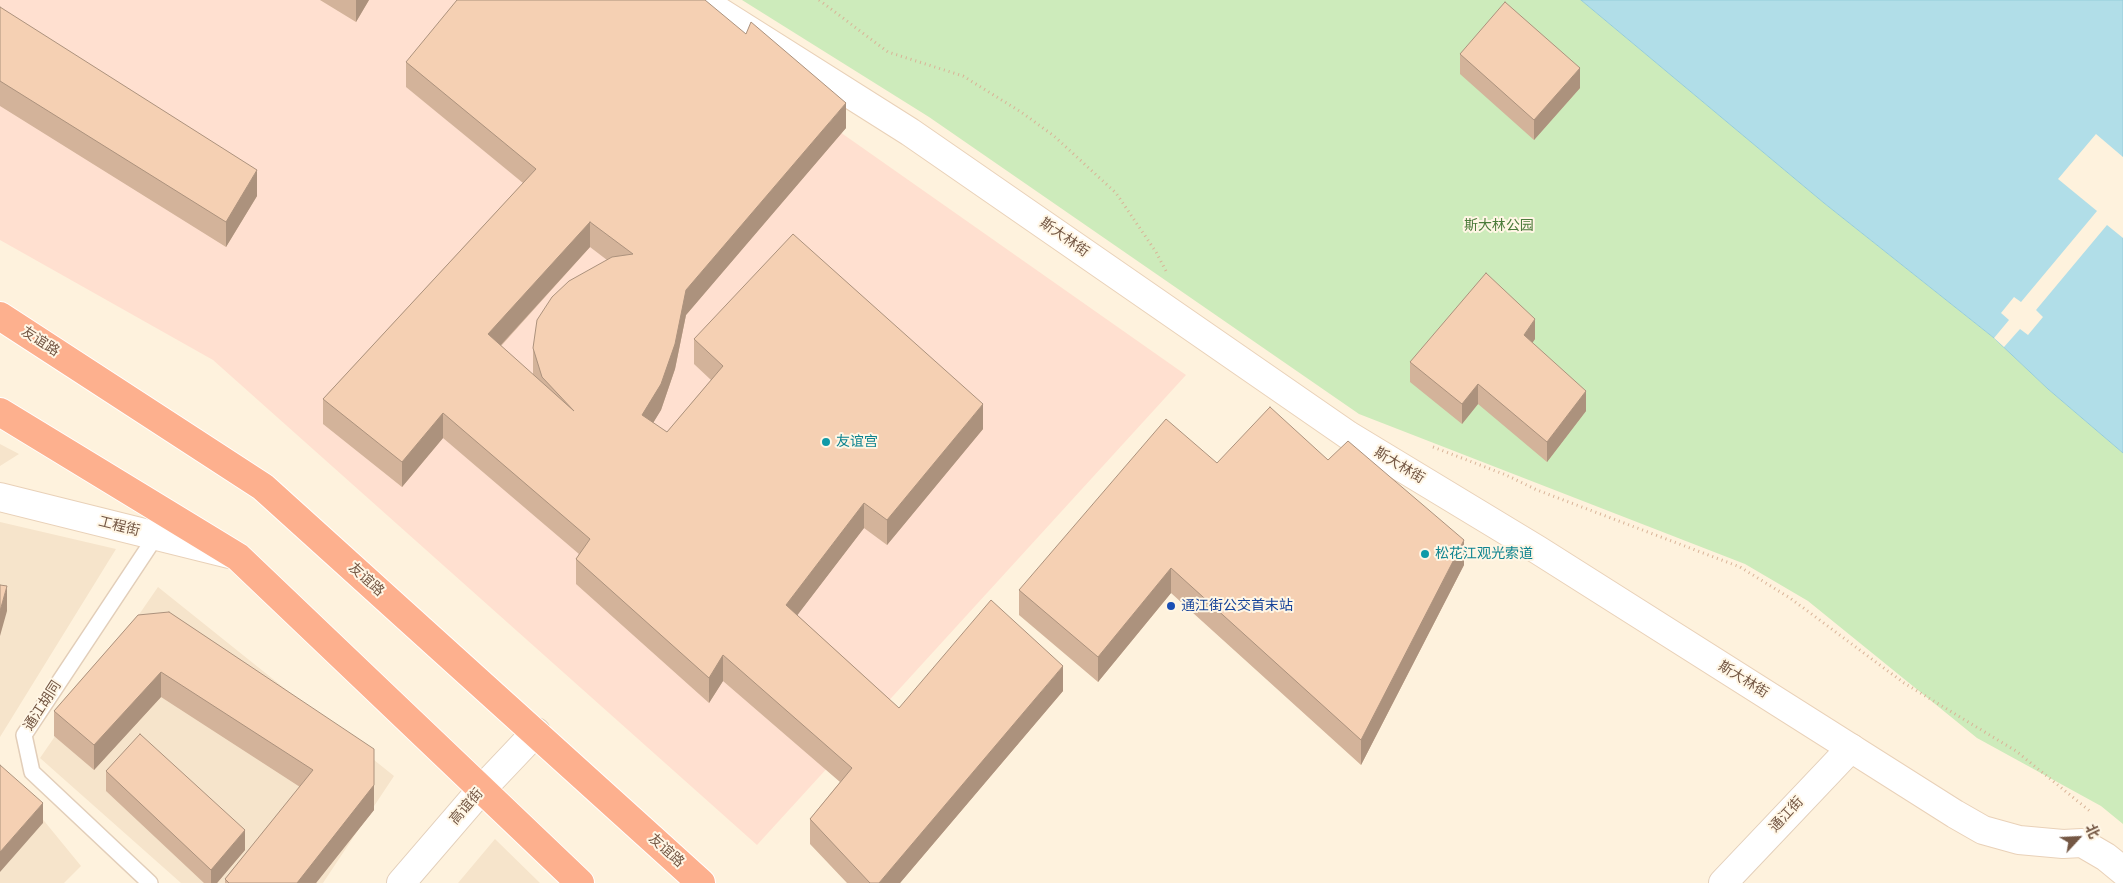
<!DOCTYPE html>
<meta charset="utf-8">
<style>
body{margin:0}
#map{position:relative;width:2123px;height:883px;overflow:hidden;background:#fef2dd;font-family:"Sofia Sans Condensed","Noto Sans SC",sans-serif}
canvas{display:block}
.north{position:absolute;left:2053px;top:813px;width:50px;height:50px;-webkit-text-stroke:4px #fff6e5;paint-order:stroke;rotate:65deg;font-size:14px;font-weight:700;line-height:20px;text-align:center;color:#745744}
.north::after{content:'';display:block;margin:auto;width:18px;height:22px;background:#745744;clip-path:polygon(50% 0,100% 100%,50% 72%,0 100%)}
</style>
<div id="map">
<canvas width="2123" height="883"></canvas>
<div class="north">北</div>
</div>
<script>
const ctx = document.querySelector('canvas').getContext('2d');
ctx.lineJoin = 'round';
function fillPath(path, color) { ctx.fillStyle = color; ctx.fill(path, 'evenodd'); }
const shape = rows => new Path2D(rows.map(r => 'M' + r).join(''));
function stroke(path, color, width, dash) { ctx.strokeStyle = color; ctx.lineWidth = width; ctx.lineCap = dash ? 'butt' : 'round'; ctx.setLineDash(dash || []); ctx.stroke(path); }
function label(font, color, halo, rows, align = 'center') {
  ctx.font = font + ' "Sofia Sans Condensed","Noto Sans SC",sans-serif'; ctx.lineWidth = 4; ctx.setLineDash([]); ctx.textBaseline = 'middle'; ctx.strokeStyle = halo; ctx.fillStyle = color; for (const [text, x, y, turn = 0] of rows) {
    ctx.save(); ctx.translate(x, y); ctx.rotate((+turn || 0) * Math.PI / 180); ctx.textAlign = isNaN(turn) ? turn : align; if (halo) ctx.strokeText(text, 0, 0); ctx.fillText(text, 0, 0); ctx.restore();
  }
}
fillPath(shape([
 [0,444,19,454,0,466],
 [0,522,116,549,0,737],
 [158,587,394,776,323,883,181,883,40,758],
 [0,767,81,866,64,883,0,883],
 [495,839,540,883,458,883]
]), '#f6e4cb');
fillPath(shape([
 [0,0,652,0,1186,375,757,845,213,360,0,240]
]), '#ffe0d0');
fillPath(shape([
 [742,0,1581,0,1824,203,1994,338,2048,389,2123,453,2123,824,2101,806,1977,738,1808,601,1745,564,1359,414,929,117]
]), '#cdebbb');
const water = shape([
 [1581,0,2123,0,2123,453,2048,389,1994,338,1824,203,1581,0]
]);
fillPath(water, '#b1dee8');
stroke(water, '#96cdda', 1);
fillPath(shape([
 [2096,134,2123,157,2123,238,2107,225,2036,310,2043,317,2028,335,2020,329,2004,347,1994,338,2009,320,2001,313,2014,297,2021,302,2097,211,2058,179]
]), '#fef2dd');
const lane = shape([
 [150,883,32,772,24,735,156,536]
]);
const street = shape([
 [401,883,481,790,536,732],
 [1723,883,1851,748]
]);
const secondary = shape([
 [701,0,910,132,1348,435,1538,550,1955,814,1983,830,2019,840,2063,844,2082,843,2106,857,2123,871],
 [0,497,229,554]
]);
const highway = shape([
 [0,316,263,487,701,883],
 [0,412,238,557,580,883]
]);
stroke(lane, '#e2ceb9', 18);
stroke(street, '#e2ceb9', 30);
stroke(secondary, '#e9d1b8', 30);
stroke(highway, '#fff', 30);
stroke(shape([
 [819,0,888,52,963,76,1021,112,1054,136,1116,193,1156,252,1166,271],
 [1433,447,1506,475,1537,490,1740,567,1790,598,1904,683,2016,751,2091,812]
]), '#d9b397', 3, [1, 4]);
stroke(lane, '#fff', 15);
stroke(street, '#fff', 28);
stroke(secondary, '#fff', 28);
stroke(highway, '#fdb08e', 28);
fillPath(shape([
 [320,0,369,0,356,22],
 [0,7,257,196,226,247,0,106],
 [1460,54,1580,88,1534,140,1460,74],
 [406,62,846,128,686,315,675,369,661,410,653,423,667,432,711,380,694,364,694,339,983,429,887,545,864,528,797,615,899,708,1063,691,900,883,847,883,810,844,810,819,840,782,723,681,709,703,576,584,576,559,579,554,443,438,402,487,323,424,323,399,523,183,406,87],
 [590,247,607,260,533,348,533,375,501,346],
 [1535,339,1532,343,1586,411,1547,462,1478,404,1462,424,1410,382,1410,362],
 [1328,460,1464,565,1361,765,1171,593,1098,682,1019,615,1019,590,1217,463],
 [138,615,374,810,316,883,225,883,225,879,300,787,161,697,94,770,54,736,54,711],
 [106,771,245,850,217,883,204,883,106,791]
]), '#d3b39a');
fillPath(shape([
 [356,0,369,0,356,22],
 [1580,68,1580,88,1534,140,1534,120],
 [846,103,846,128,686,315,675,369,661,410,642,441,642,415,686,290],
 [257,170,257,196,226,247,226,222],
 [590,222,590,247,488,359,488,334],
 [1535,319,1535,339,1524,355,1524,335],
 [1478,384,1478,404,1462,424,1462,404],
 [1586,391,1586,411,1547,462,1547,442],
 [983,404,983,429,887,545,887,520],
 [443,413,443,438,402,487,402,462],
 [864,503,864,528,786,630,786,605],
 [1464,540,1464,565,1361,765,1361,740],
 [1171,568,1171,593,1098,682,1098,657],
 [7,586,7,611,0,636,0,611],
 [723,655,723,681,709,703,709,678],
 [1063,666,1063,691,900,883,879,883],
 [161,672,161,697,94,770,94,745],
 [374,749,374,810,316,883,297,883],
 [43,803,43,823,0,872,0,852],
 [245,830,245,850,217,883,211,883,211,870]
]), '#ac927d');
const building = shape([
 [457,0,705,0,746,34,751,22,846,103,686,290,675,344,661,384,642,415,667,432,723,366,694,339,793,234,983,404,887,520,864,503,786,605,899,708,991,600,1063,666,879,883,870,883,810,819,852,768,723,655,709,678,576,559,590,539,443,413,402,462,323,399,536,169,406,62,457,0],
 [590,222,633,254,612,257,569,281,552,297,537,320,533,348,542,377,574,411,488,334,590,222],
 [1505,2,1580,68,1534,120,1460,54,1505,2],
 [0,7,257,170,226,222,0,81,0,7],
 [1486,273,1535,319,1524,335,1586,391,1547,442,1478,384,1462,404,1410,362,1486,273],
 [1270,407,1328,460,1348,441,1464,540,1361,740,1171,568,1098,657,1019,590,1166,419,1217,463,1270,407],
 [0,585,7,586,0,611,0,585],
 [169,612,374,749,374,785,297,883,229,883,225,879,313,770,161,672,94,745,54,711,138,615,169,612],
 [140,734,245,830,211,870,106,771,140,734],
 [0,765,43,803,0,852,0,765]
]);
fillPath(building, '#f5d0b3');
stroke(building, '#ac927d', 1);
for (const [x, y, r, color] of [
 [826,442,5,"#0f9aa8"],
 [1425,554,5,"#0f9aa8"],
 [1171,606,5,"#1a4fb4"]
]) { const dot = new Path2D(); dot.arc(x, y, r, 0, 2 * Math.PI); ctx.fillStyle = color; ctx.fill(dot); stroke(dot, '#fff6e5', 2); }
label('14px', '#4c7b3b', '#fff6e5', [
 ["斯大林公园",1499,226]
]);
label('14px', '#745744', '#fff6e5', [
 ["斯大林街",1064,238,35],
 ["友谊路",40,342,33],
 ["斯大林街",1399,466,31],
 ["工程街",119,527,14],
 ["友谊路",366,580,42],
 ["斯大林街",1743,680,32],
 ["通江胡同",43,706,-57],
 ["高谊街",467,807,-49],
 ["通江街",1787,815,-47],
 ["友谊路",666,851,42]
]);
label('14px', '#0d838f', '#fff6e5', [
 ["友谊宫",836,442],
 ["松花江观光索道",1435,554]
], 'left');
label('14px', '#164399', '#fff6e5', [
 ["通江街公交首末站",1181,606]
], 'left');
</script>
